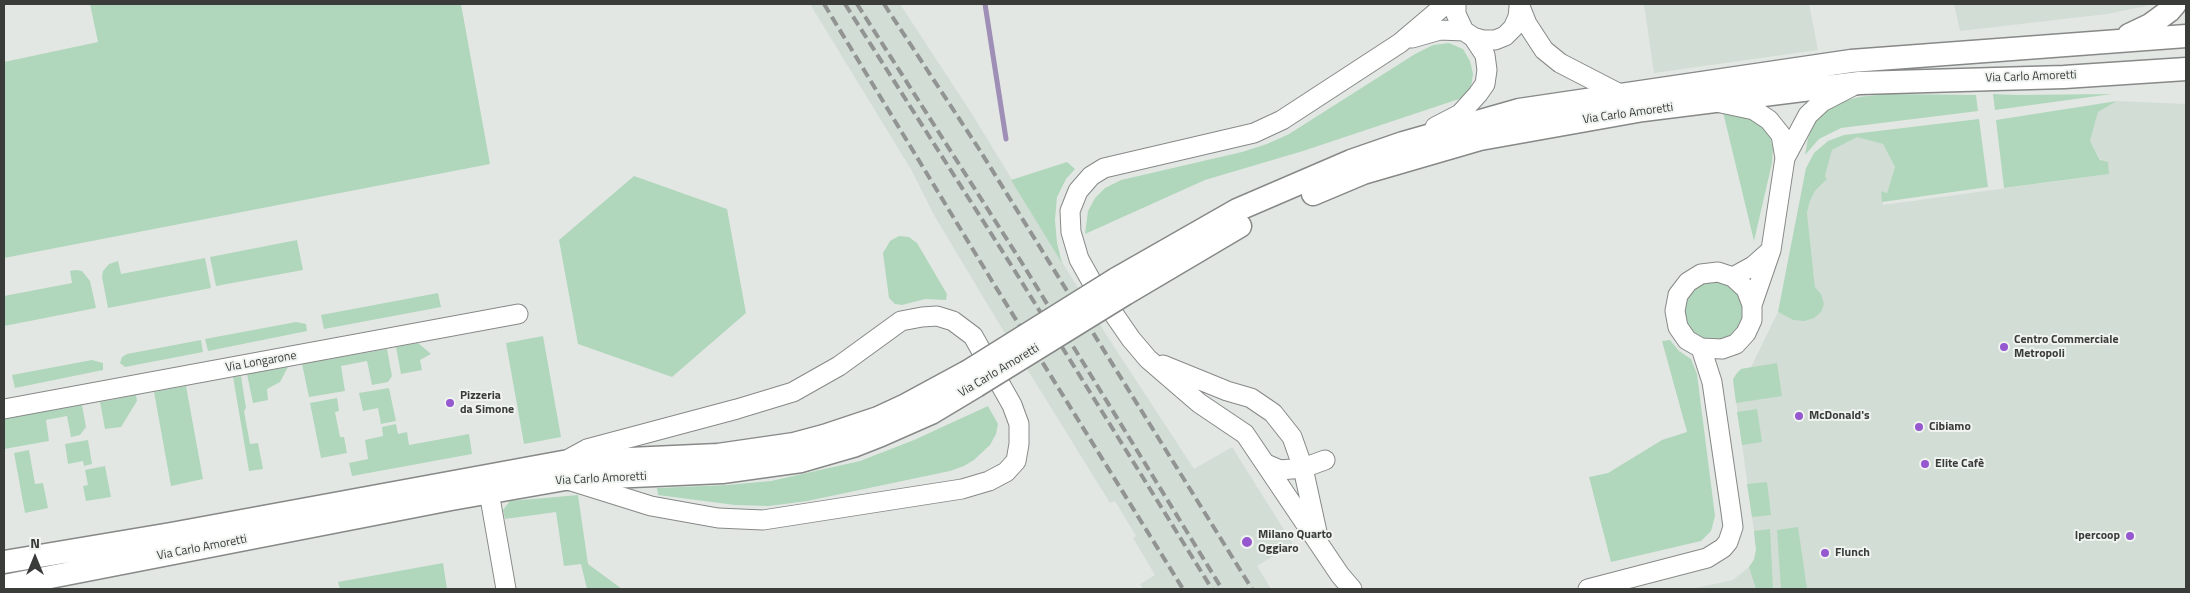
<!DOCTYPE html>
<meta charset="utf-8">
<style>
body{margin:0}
#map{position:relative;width:2190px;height:593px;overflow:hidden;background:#e3e7e4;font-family:"Titillium Web",sans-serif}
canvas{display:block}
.frame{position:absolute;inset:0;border:5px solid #3a3c3a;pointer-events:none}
.north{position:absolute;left:10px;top:533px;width:50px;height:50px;-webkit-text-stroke:4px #f0f4f1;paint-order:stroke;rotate:0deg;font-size:14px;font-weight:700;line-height:20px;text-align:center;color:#3a3c3a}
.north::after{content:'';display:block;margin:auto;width:18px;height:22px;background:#3a3c3a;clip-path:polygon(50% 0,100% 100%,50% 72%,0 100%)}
</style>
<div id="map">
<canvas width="2190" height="593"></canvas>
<div class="frame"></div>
<div class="north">N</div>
</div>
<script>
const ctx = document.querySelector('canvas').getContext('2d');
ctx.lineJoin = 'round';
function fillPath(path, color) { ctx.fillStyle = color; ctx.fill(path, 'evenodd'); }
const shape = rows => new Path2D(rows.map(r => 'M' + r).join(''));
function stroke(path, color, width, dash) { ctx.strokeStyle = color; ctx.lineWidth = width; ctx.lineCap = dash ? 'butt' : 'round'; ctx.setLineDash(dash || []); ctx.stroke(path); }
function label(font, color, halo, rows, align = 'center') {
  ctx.font = font + ' "Titillium Web",sans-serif'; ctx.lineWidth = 4; ctx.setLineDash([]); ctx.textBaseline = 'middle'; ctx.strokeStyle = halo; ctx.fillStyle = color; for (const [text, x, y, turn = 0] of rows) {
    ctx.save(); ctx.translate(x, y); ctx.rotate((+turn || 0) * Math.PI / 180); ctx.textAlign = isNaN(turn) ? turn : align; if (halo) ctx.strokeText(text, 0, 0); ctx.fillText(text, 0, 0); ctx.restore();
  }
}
fillPath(shape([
 [810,4,900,4,972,114,1109,339,1194,469,1232,447,1293,544,1257,566,1271,589,1143,589,1140,584,1155,575,1133,538,1136,536,1115,501,1110,503,998,322,934,215,912,171],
 [1644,4,1809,4,1818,50,1654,73],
 [1954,4,2150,4,2146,6,2107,14,1960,31],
 [2117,101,2186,104,2186,589,1691,589,1733,580,1749,567,1754,559,1756,550,1754,531,1733,379,1741,369,1751,367,1778,312,1793,320,1821,294,1815,287,1807,213,1810,201,1815,191,1827,179,1825,176,1832,150,1857,136,1883,144,1895,167,1887,193,1881,191,1883,205,2109,174,2090,141,2098,112]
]), '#d2ddd5');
fillPath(shape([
 [90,4,461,4,490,164,4,258,4,62,98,42],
 [1449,43,1463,49,1470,61,1473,74,1471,87,1462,98,1303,151,1205,180,1085,234,1088,211,1095,198,1105,188,1121,180,1242,152,1267,144,1289,134,1415,54,1433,45],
 [1886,94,1976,95,1978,111,1841,128,1819,139,1805,155,1808,138,1816,120,1827,109,1841,102,1859,97],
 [1993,94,2016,95,2112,94,1995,110],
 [2117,101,2098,112,2090,141,2100,160,2108,162,2109,174,2004,188,1996,120],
 [1723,112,1748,116,1761,125,1770,136,1773,149,1772,163,1754,241],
 [1979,119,1988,187,1882,202,1881,191,1887,193,1895,167,1883,144,1857,137,1832,150,1825,176,1827,179,1815,191,1810,201,1807,213,1815,287,1821,294,1824,304,1821,312,1814,318,1804,321,1793,320,1778,312,1806,168,1814,153,1828,141,1844,135],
 [1067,162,1075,169,1066,179,1057,197,1055,220,1057,243,1062,263,1011,180],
 [634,176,727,209,746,313,672,377,578,344,559,240],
 [899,236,909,237,917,243,947,294,946,300,925,299,902,305,895,304,889,298,883,253,890,241],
 [297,240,303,270,216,286,210,257],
 [205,258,211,288,108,308,102,277,103,271,109,264,118,261,121,274],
 [76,270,82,271,90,281,96,308,4,326,4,296,72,283,70,271],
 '1684 311a30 30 0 1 1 60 0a30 30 0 1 1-60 0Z',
 [438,293,441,307,324,329,321,315],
 [296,322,306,324,307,331,208,351,205,339],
 [543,336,561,437,524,444,506,343],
 [201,340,203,352,125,367,120,363,122,357,127,354],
 [1670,340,1679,351,1691,359,1697,374,1715,516,1711,531,1701,541,1611,562,1589,477,1608,473,1662,440,1687,432,1662,341],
 [418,343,431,354,420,360,422,370,401,374,396,347],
 [387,349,392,376,388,382,372,385,367,361,341,366,345,391,309,397,302,364],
 [92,360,103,363,103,370,15,388,12,375],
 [1777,363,1782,396,1736,403,1733,379,1737,373,1741,369],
 [288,367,280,382,267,389,268,400,253,403,247,374],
 [241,376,246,408,244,411,250,444,258,443,263,469,249,471,233,377],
 [186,386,203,479,171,486,154,392],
 [389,388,396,421,381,424,378,408,363,411,359,393],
 [136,395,137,401,121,427,105,429,100,402],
 [337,398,339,411,335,412,340,437,344,437,347,453,321,458,310,403],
 [82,405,86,427,80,435,71,437,67,416,46,420,49,441,4,449,4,419],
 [988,406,998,424,996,434,990,445,974,460,964,466,950,471,807,501,769,506,735,505,658,495,657,488,727,485,771,481,860,461,914,440],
 [1757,409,1762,442,1742,445,1737,412],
 [396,424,398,434,407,432,409,445,469,434,472,454,352,476,349,463,368,459,365,440,383,436,382,427],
 [88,440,92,464,84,466,83,461,68,464,65,444],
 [29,450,35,484,43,483,48,508,25,513,14,453],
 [105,466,111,497,86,501,83,486,88,485,85,470],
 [1767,482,1771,515,1752,517,1747,484],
 [578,495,588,564,622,589,587,589,581,564,564,566,556,512,505,519,503,510,510,501],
 [1798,527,1807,589,1781,589,1777,530],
 [1770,529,1773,589,1756,589,1749,567,1754,560,1756,550,1754,531],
 [443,563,447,589,340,589,338,582]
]), '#b0d7bb');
stroke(shape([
 [985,4,1006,139]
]), '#9f8eb5', 5);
const minor = shape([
 [1456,4,1456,14,1464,31,1473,37,1483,40,1495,40,1505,36,1513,28,1518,17,1519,7],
 [1519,4,1527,24,1544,50,1560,63,1620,94],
 [1412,38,1440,30,1464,31],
 [1721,103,1754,110,1769,120,1781,135,1785,158],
 [1435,127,1460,114,1478,94,1485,84,1487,70,1485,55,1473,37],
 [1733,277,1746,289,1752,305,1752,320,1746,333,1736,344,1722,349,1701,348,1687,340,1678,327,1675,311,1678,295,1688,282,1701,274,1718,272,1733,277,1753,266,1771,250],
 [1752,305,1771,250,1785,158,1808,115,1822,102,1851,87],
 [1163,365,1227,391,1251,398,1273,413,1292,437,1303,468,1317,532],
 [4,409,518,314],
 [563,462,587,449,737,409,793,392,839,366,901,321,922,317,937,316,953,321,973,336,1012,405,1019,424,1019,444,1016,461,1006,472,989,481,962,489,763,520,718,518,651,506,571,481],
 [1266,464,1280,470,1303,468,1325,460],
 [489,492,506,589],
 [1352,589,1340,575,1245,434,1199,403,1148,359,1131,339,1093,284,1079,259,1071,232,1070,211,1078,191,1091,176,1104,168,1254,133,1282,120,1400,43,1446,4],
 [1588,589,1707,558,1723,548,1728,542,1733,527,1731,512,1712,382,1701,348]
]);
const tertiary = shape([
 [2129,35,2150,25,2169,11,2175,4],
 [1313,194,1363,173,1480,139,1643,110,1859,83,2064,77,2186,69],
 [1116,279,1237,210,1351,161,1403,143,1519,110,1851,61,2186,36],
 [1125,294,1240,226],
 [4,562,171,534,563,462,718,455,794,444,824,436,878,418,906,405,967,372],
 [4,586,451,499,565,479,722,472,801,461,853,446,881,435,931,413,976,386]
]);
stroke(minor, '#868987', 21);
stroke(tertiary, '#868987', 25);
stroke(minor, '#fff', 19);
stroke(tertiary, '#fff', 22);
stroke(shape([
 [824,4,992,281,1183,589],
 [845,4,1013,268,1212,589],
 [857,4,1022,263,1222,589],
 [884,4,979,149,1252,589]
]), '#919492', 4, [10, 5]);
const tertiaryBridge = shape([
 [967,372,1116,279],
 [976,386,1125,294]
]);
stroke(tertiaryBridge, '#868987', 25, []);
stroke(tertiaryBridge, '#fff', 22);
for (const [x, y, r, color] of [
 [2004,347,5,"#9558cf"],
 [450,403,5,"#9558cf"],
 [1799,416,5,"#9558cf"],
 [1919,427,5,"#9558cf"],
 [1925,464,5,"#9558cf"],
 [2130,536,5,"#9558cf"],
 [1247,542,6,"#9558cf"],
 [1825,553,5,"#9558cf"]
]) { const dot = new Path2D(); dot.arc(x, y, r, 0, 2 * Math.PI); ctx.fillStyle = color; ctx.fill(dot); stroke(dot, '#f0f4f1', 2); }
label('12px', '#3a3c3a', '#f0f4f1', [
 ["Via Carlo Amoretti",2031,77,-2],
 ["Via Carlo Amoretti",1628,114,-8],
 ["Via Longarone",261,362,-10],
 ["Via Carlo Amoretti",999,371,-31],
 ["Via Carlo Amoretti",601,479,-3],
 ["Via Carlo Amoretti",202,548,-11]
]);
label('bold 12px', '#3a3c3a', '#f0f4f1', [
 ["Centro Commerciale",2014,340],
 ["Metropoli",2014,354],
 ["Pizzeria",460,396],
 ["da Simone",460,410],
 ["McDonald's",1809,416],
 ["Cibiamo",1929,427],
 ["Elite Cafè",1935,464],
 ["Milano Quarto",1258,535],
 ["Oggiaro",1258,549],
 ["Ipercoop",2120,536,"right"],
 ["Flunch",1835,553]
], 'left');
</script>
